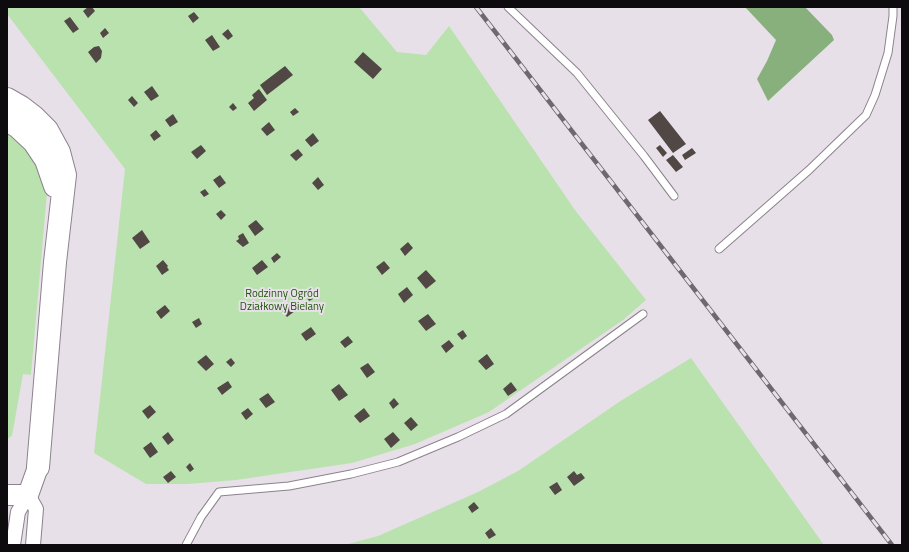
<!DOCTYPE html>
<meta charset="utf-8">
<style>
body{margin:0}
#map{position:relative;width:909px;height:552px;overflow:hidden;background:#e8e0e8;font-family:"Titillium Web",sans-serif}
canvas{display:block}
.frame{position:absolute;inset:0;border:8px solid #0d0b0d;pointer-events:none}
</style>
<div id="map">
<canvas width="909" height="552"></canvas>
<div class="frame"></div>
</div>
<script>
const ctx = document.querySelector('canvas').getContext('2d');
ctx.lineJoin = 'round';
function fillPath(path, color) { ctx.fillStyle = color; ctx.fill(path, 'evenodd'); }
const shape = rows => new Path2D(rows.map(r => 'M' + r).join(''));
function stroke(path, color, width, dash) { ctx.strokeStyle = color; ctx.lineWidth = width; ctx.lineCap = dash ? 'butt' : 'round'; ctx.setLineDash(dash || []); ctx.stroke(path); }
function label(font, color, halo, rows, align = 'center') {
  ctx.font = font + ' "Titillium Web",sans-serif'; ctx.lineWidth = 4; ctx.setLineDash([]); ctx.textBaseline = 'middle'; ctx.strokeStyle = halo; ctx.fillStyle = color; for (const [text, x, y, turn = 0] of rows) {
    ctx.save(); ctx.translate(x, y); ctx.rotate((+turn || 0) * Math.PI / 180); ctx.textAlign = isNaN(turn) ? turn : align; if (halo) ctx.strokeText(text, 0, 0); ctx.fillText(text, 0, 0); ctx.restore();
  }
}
fillPath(shape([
 [7,7,359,7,397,52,426,55,449,26,575,210,646,300,623,320,489,412,415,444,352,463,236,480,188,484,146,484,94,453,125,169,7,14],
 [7,128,39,164,47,193,31,375,23,374,12,436,7,439],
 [691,358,824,545,336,545,348,544,378,536,478,492,518,471,622,400]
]), '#bae2af');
fillPath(shape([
 [745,7,805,7,832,35,834,40,768,101,757,79,767,61,776,40]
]), '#88b07d');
fillPath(shape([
 [88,7,92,7,95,11,88,18,83,11],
 [194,12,199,18,193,23,188,16],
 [70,17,79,29,73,33,64,21],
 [105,28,109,33,103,38,100,33],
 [228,29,233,36,228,40,222,34],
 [212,35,220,47,213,51,205,40],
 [99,46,102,51,101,58,96,63,88,52,94,47],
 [363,52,382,69,373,79,354,62],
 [285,66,293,75,267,95,260,85],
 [152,86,159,96,151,101,144,92],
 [259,89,267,100,254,111,248,103,254,98,252,95],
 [132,96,138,103,134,107,128,100],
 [233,103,237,108,233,111,229,107],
 [295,108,299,112,293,116,290,112],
 [660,111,686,144,673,153,648,120],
 [173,114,178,122,170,127,165,120],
 [269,122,275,130,267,136,261,129],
 [156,130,161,136,154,141,150,135],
 [313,133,319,141,311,147,305,140],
 [201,145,206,151,197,159,191,152],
 [660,145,667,153,663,157,656,148],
 [692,148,696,153,685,160,682,155],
 [298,149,303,155,296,161,290,155],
 [673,155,683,167,676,172,666,160],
 [220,175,226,183,219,188,213,180],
 [318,177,324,185,318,190,312,183],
 [205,189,209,194,204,197,200,192],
 [221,210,226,215,221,220,216,214],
 [256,220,264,229,255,236,248,226],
 [142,230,150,242,140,249,132,238],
 [243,233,249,243,243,247,236,241,239,239,238,236],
 [408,242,413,248,405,256,400,249],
 [277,253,281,257,274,263,271,258],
 [163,260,168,266,167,267,169,270,162,275,156,266],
 [262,260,268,267,257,275,252,268],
 [384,261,390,268,382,275,376,267],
 [426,270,436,281,426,289,417,278],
 [407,287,413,295,404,303,398,294],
 [307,291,313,299,309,301,304,293],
 [288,302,295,311,287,317,280,308],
 [165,305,170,311,161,319,156,312],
 [428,314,436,324,426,331,418,321],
 [199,318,202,324,196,328,192,322],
 [311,327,316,334,306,341,301,334],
 [463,330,467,336,462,340,457,334],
 [348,336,353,342,345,348,340,342],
 [449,340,454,346,446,353,441,346],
 [487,354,494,364,486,370,478,361],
 [206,355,214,364,206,371,197,362],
 [231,358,235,363,231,367,226,362],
 [368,363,375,372,367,378,360,368],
 [228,381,232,387,222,395,217,388],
 [511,382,517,390,508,396,503,389],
 [339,384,348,395,339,401,331,390],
 [268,393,275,402,266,408,259,399],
 [394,398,399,404,393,409,389,403],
 [150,405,156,412,148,419,142,411],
 [248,408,253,414,246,420,241,413],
 [364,408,370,416,360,423,354,416],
 [411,417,418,425,411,431,404,423],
 [168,432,174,440,168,445,162,437],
 [393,432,400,440,391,448,384,439],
 [151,442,158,452,150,458,143,448],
 [190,463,194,469,190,472,186,467],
 [171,471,176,477,168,483,163,477],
 [574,471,577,475,581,473,585,478,574,486,567,477],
 [557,482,562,490,555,495,549,487],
 [474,502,479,508,472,513,468,507],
 [491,528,496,535,489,539,485,533]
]), '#514745');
const lane = shape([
 [508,7,577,73,644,156,674,196],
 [719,249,809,170,866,115,875,95,888,53,893,16,893,7],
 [186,545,201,517,219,492,289,486,351,474,398,462,458,437,506,414,643,314]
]);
const street = shape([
 [28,495,36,509,33,545],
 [13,545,18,512,28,495]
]);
const secondary = shape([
 [7,495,28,495,38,467]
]);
const primary = shape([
 [7,99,21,107,34,117,47,130,59,152,65,175,55,262,38,467],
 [7,120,18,127,34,142,46,160,55,186]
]);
stroke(lane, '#8b838b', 9);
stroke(street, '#8b838b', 16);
stroke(secondary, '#8b838b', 22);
stroke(primary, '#8b838b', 24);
stroke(lane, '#fff', 7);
stroke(street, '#fff', 14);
stroke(secondary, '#fff', 20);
stroke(primary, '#fff', 22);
const rail = shape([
 [476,7,892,545]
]);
stroke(rail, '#6e696e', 4.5);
stroke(rail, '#e8e0e8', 3, [9]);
label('11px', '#1e530a', '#e8e0e8', [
 ["Rodzinny Ogród",282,294],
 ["Działkowy Bielany",282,307]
]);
</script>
